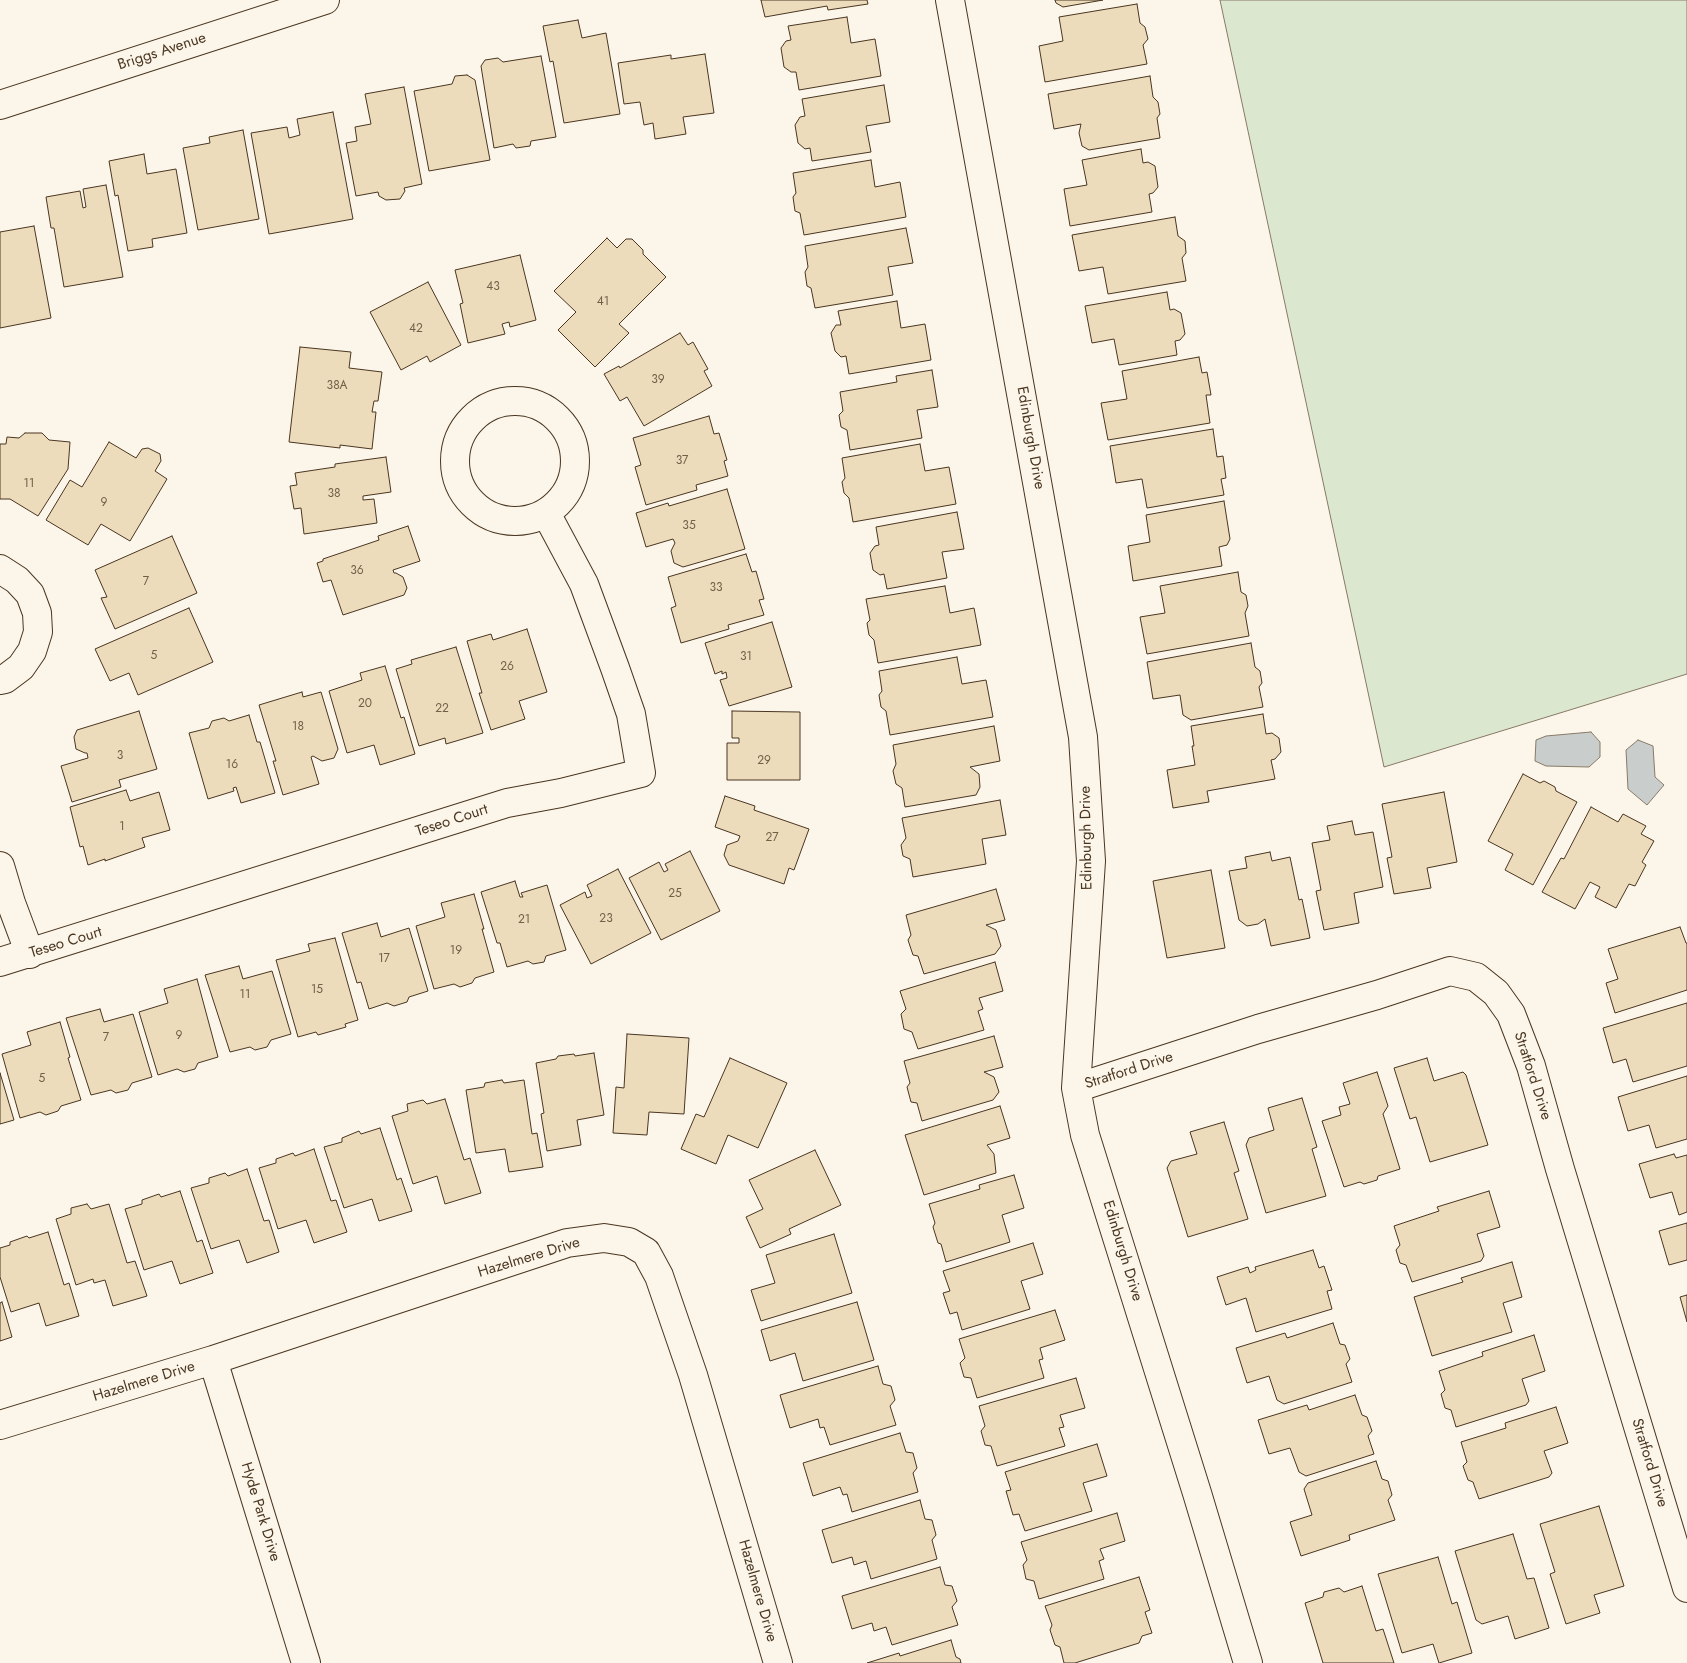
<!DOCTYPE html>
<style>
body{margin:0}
canvas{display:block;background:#fbf6e9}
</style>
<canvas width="1687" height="1663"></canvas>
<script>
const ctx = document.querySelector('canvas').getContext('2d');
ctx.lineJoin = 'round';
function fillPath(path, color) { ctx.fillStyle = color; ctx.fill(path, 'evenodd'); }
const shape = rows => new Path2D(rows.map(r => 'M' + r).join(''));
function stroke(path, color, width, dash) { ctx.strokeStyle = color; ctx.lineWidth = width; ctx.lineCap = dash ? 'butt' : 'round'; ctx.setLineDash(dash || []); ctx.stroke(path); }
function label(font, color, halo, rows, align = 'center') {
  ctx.font = font + ' Jost,sans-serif'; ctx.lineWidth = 4; ctx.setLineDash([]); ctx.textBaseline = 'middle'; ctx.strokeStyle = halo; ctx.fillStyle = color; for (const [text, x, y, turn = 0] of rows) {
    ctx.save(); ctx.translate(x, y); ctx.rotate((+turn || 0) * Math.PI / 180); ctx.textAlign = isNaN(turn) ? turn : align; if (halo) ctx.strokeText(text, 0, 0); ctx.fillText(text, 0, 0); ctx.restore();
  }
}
const green = shape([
 [1220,0,1687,0,1687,674,1384,767,1220,0]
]);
fillPath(green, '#dce7d0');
stroke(green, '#887966', 1);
const water = shape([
 [1591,732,1600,742,1600,757,1589,767,1546,766,1535,761,1536,740,1546,736,1591,732],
 [1638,740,1653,746,1655,777,1664,785,1647,805,1628,789,1626,750,1638,740]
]);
fillPath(water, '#c9cecd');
stroke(water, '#887966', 1);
const building = shape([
 [761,0,867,0,868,4,828,10,827,6,765,17,761,0],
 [1055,0,1103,0,1063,7,1056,3,1055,0],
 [1137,4,1140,23,1145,27,1148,39,1143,45,1147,64,1045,82,1039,46,1063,41,1059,17,1137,4],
 [847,17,851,43,875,39,881,76,799,90,796,72,791,72,784,67,781,48,786,41,791,40,788,26,847,17],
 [578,20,582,38,606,33,620,114,564,123,553,61,550,62,543,26,578,20],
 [705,54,714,113,683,117,686,134,655,139,653,123,644,125,640,102,624,104,618,63,671,55,671,59,705,54],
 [541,56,556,137,531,141,530,146,516,148,513,144,494,148,481,66,485,60,498,58,503,62,541,56],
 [467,75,475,80,490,160,429,171,414,91,452,84,455,76,467,75],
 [1150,76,1153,97,1158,102,1160,114,1157,118,1160,138,1089,150,1082,146,1079,133,1081,124,1054,129,1048,94,1150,76],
 [884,85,890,122,866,126,871,152,812,161,810,148,805,149,798,143,795,125,800,117,805,116,802,99,884,85],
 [404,87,422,184,404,188,405,191,400,199,386,200,379,196,378,192,356,196,346,143,357,141,355,127,371,124,365,94,404,87],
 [333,112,353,219,269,234,251,133,287,127,289,138,300,135,297,119,333,112],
 [243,130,259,219,198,230,183,148,210,143,209,137,243,130],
 [1141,149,1143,163,1148,162,1155,166,1158,187,1153,193,1149,194,1152,212,1070,226,1064,189,1087,185,1082,160,1141,149],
 [144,154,147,174,176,169,187,233,152,239,153,247,128,251,118,195,115,196,109,161,144,154],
 [871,160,875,187,900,182,906,217,804,235,800,213,795,211,793,197,796,193,793,173,871,160],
 [106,185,123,277,64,287,54,228,51,228,46,197,80,191,83,208,86,207,83,189,106,185],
 [1175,217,1178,236,1185,241,1186,253,1182,258,1186,281,1108,294,1103,267,1079,271,1072,235,1175,217],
 [34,226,51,318,0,328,0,232,34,226],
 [906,228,913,263,888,267,893,295,815,308,811,288,807,286,805,272,808,267,805,246,906,228],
 [607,238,617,248,626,239,632,239,643,250,643,254,666,277,619,324,629,333,595,367,558,330,576,312,554,291,607,238],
 [520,255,536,320,510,327,509,322,502,324,505,334,468,343,460,304,463,303,455,270,520,255],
 [428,282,461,345,430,362,427,356,401,370,370,312,428,282],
 [1167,292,1170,310,1174,309,1181,313,1185,334,1180,340,1175,341,1177,355,1119,365,1114,339,1092,343,1085,306,1167,292],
 [897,301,901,328,925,324,931,360,849,374,846,356,841,357,835,351,831,333,836,325,841,325,838,311,897,301],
 [680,333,688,345,693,342,708,369,704,371,712,386,644,426,627,397,620,401,604,374,619,366,620,368,680,333],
 [300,347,351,352,349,368,382,372,378,401,374,401,372,412,376,412,372,449,340,445,340,448,289,442,300,347],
 [1199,357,1202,373,1207,372,1211,395,1206,395,1210,423,1108,440,1101,403,1127,399,1122,371,1199,357],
 [932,370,938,407,917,410,922,438,850,450,847,430,841,427,839,415,843,411,840,392,897,382,896,376,932,370],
 [709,416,714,434,719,433,727,460,724,461,728,476,696,485,697,490,646,505,635,467,641,465,633,438,709,416],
 [1213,429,1217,457,1223,456,1226,478,1221,479,1224,495,1147,508,1142,479,1116,483,1110,446,1213,429],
 [25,433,42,433,49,440,70,442,68,469,38,516,10,499,0,499,0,444,6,444,7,437,19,438,25,433],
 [109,442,136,458,142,449,148,448,160,454,161,461,155,471,167,479,130,541,101,524,88,545,46,520,70,480,82,487,109,442],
 [920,444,925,471,949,467,956,504,853,522,849,498,844,493,842,482,845,478,842,458,920,444],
 [386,457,391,492,363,496,363,500,374,499,377,523,304,534,301,508,294,509,290,486,297,485,295,473,335,467,335,464,386,457],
 [727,489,745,549,683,567,674,563,671,551,675,543,673,539,646,547,636,513,668,503,669,506,727,489],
 [1224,501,1230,539,1227,545,1219,547,1222,566,1133,581,1128,546,1150,542,1146,515,1224,501],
 [957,512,964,549,942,552,947,578,887,589,884,574,880,575,873,570,870,553,875,546,879,545,876,527,957,512],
 [408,526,420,561,393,570,394,573,396,573,403,577,407,588,404,595,343,615,331,580,323,582,317,563,323,561,323,559,379,540,378,536,408,526],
 [172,536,197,593,115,629,101,598,107,597,95,570,172,536],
 [746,554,752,572,756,571,764,599,759,600,764,615,728,625,729,629,681,643,671,608,676,606,668,577,746,554],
 [1238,572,1241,592,1246,595,1248,606,1245,613,1249,636,1147,654,1140,617,1165,613,1160,586,1238,572],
 [945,586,950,613,974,608,981,645,878,663,874,640,869,635,867,623,870,620,866,599,945,586],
 [189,608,213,662,138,695,129,673,110,681,95,649,189,608],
 [772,622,792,687,729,706,720,680,727,678,726,672,722,674,722,671,715,674,705,643,772,622],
 [527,629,547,692,519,701,525,719,491,730,479,693,482,693,467,641,491,634,493,640,527,629],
 [1251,643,1255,667,1260,671,1262,683,1259,687,1263,707,1191,720,1183,715,1180,695,1153,699,1147,662,1251,643],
 [456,647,483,733,446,744,445,738,419,746,396,669,412,664,411,660,456,647],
 [957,657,962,684,986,680,993,717,890,735,886,711,881,707,879,695,882,691,879,671,957,657],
 [385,666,401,718,404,717,415,754,380,765,374,745,347,753,329,691,362,680,360,673,385,666],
 [302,692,303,697,321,692,338,749,334,758,322,761,313,756,311,757,319,784,283,795,273,761,276,761,259,705,302,692],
 [139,711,157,769,119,780,121,787,72,802,61,766,88,758,87,753,85,753,76,749,74,737,77,730,139,711],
 [732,711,800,712,800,780,727,780,727,743,739,743,739,738,732,738,732,711],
 [1263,714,1266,734,1272,733,1279,738,1281,752,1275,759,1271,760,1275,779,1207,791,1209,802,1173,808,1167,770,1195,765,1192,746,1194,746,1191,726,1263,714],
 [249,715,257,742,260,742,275,793,241,803,236,787,233,788,234,791,208,799,189,733,209,728,212,721,224,718,229,721,249,715],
 [994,726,1000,761,970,767,979,774,980,787,976,795,905,807,902,788,896,784,893,771,896,764,893,745,994,726],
 [1523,774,1540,783,1544,781,1555,787,1556,791,1577,802,1533,885,1505,870,1513,854,1488,841,1523,774],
 [126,790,130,801,159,792,170,830,142,838,145,847,105,861,105,859,88,865,83,846,80,847,70,807,126,790],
 [1444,792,1457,862,1427,868,1431,888,1394,894,1387,858,1392,857,1382,804,1444,792],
 [725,796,755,806,754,810,809,829,794,870,789,868,784,884,729,865,724,855,727,845,738,841,740,836,715,827,725,796],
 [1000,800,1006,835,982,839,986,864,913,877,910,859,903,856,901,845,906,838,902,818,1000,800],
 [1591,807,1618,822,1623,814,1646,826,1641,834,1654,841,1642,862,1646,865,1635,886,1629,884,1616,908,1595,897,1600,887,1590,882,1575,909,1542,892,1561,858,1564,859,1591,807],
 [1352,821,1355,835,1373,832,1383,887,1354,893,1359,923,1324,930,1316,891,1321,890,1312,843,1330,840,1327,826,1352,821],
 [690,851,720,911,661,940,629,878,659,862,664,872,668,870,665,864,690,851],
 [1270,852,1272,861,1290,857,1299,900,1302,899,1310,938,1271,946,1265,919,1258,924,1247,926,1239,920,1229,871,1247,868,1245,857,1270,852],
 [618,869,651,933,591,964,560,905,585,892,587,898,592,896,587,885,618,869],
 [1211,870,1225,948,1167,958,1153,881,1211,870],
 [515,881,520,897,523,897,521,893,547,885,566,950,546,956,544,962,533,964,528,961,507,967,500,943,497,943,481,892,515,881],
 [996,889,1005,920,986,925,996,930,1001,946,995,954,924,974,918,956,913,955,908,940,911,935,906,915,996,889],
 [474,894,484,929,482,929,494,972,475,978,472,983,460,987,454,984,434,989,416,926,445,917,441,903,474,894],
 [377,923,381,937,409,928,428,991,409,997,407,1002,394,1006,387,1003,369,1009,361,982,357,983,342,933,377,923],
 [1680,927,1686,943,1687,943,1687,990,1615,1013,1606,983,1618,979,1608,949,1680,927],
 [335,938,358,1020,345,1024,346,1027,318,1035,316,1032,298,1037,276,960,310,951,308,944,335,938],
 [995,962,1003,991,979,998,983,1009,978,1011,984,1030,918,1049,912,1032,904,1029,901,1014,906,1009,900,991,995,962],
 [239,966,243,979,272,971,291,1034,271,1040,267,1047,255,1050,250,1047,230,1052,205,975,239,966],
 [197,979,218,1057,198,1063,195,1069,184,1072,177,1069,158,1075,139,1012,168,1003,164,989,197,979],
 [1687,1003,1687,1066,1633,1082,1626,1059,1613,1063,1603,1028,1687,1003],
 [100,1009,104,1022,133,1014,152,1077,132,1083,128,1090,116,1093,111,1090,91,1095,66,1018,100,1009],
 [60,1022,70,1057,68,1058,81,1100,61,1106,58,1111,46,1115,40,1112,20,1118,2,1054,31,1045,27,1032,60,1022],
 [627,1034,689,1038,684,1114,649,1112,647,1135,613,1133,616,1087,624,1088,627,1034],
 [994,1036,1003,1067,984,1072,994,1077,999,1092,993,1100,922,1121,917,1103,911,1102,907,1087,910,1083,904,1061,994,1036],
 [594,1053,604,1115,577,1120,581,1145,547,1151,541,1114,544,1113,536,1063,556,1059,558,1056,574,1054,575,1056,594,1053],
 [730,1058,787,1083,758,1148,728,1135,716,1164,681,1149,696,1114,704,1117,730,1058],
 [1427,1058,1434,1081,1463,1072,1466,1075,1488,1145,1430,1162,1416,1117,1410,1119,1394,1068,1427,1058],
 [1377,1072,1388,1106,1383,1114,1400,1169,1378,1176,1377,1180,1364,1184,1360,1182,1344,1187,1322,1121,1341,1115,1339,1107,1350,1104,1343,1083,1377,1072],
 [0,1073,14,1120,0,1124,0,1073],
 [1687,1076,1687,1139,1656,1148,1649,1125,1628,1131,1618,1097,1687,1076],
 [502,1080,504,1083,524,1080,532,1134,537,1133,543,1167,509,1172,505,1149,476,1153,466,1090,484,1087,485,1083,502,1080],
 [1302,1098,1317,1147,1312,1149,1326,1196,1266,1213,1246,1145,1249,1138,1274,1130,1268,1108,1302,1098],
 [445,1099,464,1160,470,1158,481,1193,445,1204,437,1176,413,1184,392,1116,408,1111,407,1104,423,1100,427,1104,445,1099],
 [1000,1106,1010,1138,987,1145,994,1154,996,1173,924,1195,905,1135,1000,1106],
 [1224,1122,1239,1171,1234,1173,1248,1219,1188,1237,1167,1168,1171,1161,1197,1154,1190,1132,1224,1122],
 [380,1128,397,1180,401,1178,412,1211,379,1221,372,1199,344,1208,324,1147,342,1142,342,1138,359,1131,361,1134,380,1128],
 [314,1149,331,1201,336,1200,347,1232,314,1243,306,1220,278,1229,259,1168,276,1163,276,1159,293,1153,295,1156,314,1149],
 [815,1150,841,1205,789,1229,791,1234,760,1248,746,1217,763,1209,749,1180,815,1150],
 [1674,1154,1676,1158,1687,1155,1687,1212,1679,1215,1672,1192,1650,1198,1639,1164,1674,1154],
 [247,1169,264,1221,269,1220,279,1252,247,1263,239,1240,211,1249,191,1188,209,1183,209,1178,225,1173,228,1176,247,1169],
 [1014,1175,1024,1208,1002,1215,1010,1242,946,1262,941,1244,938,1243,933,1227,935,1223,929,1204,980,1189,979,1185,1014,1175],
 [180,1191,197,1242,202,1240,213,1273,180,1284,172,1261,144,1270,125,1209,142,1204,142,1200,159,1194,161,1197,180,1191],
 [1489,1191,1500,1227,1477,1234,1484,1256,1481,1261,1412,1282,1406,1265,1400,1263,1396,1250,1400,1245,1394,1226,1439,1211,1437,1207,1489,1191],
 [87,1204,91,1209,109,1204,127,1263,135,1261,147,1296,113,1306,105,1280,94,1283,93,1279,76,1285,56,1219,71,1214,71,1208,87,1204],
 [1687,1223,1687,1260,1669,1265,1659,1231,1687,1223],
 [48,1232,64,1285,69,1283,79,1316,46,1326,39,1303,11,1312,0,1277,0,1248,10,1245,10,1242,27,1236,29,1238,48,1232],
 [834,1234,852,1293,761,1321,751,1290,775,1283,766,1255,834,1234],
 [1033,1243,1043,1274,1021,1281,1030,1309,962,1330,957,1312,950,1314,943,1293,950,1291,943,1271,1033,1243],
 [1313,1250,1319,1268,1324,1266,1332,1290,1327,1291,1332,1309,1256,1332,1246,1298,1226,1305,1217,1277,1248,1267,1250,1273,1256,1270,1255,1267,1313,1250],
 [1512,1262,1522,1297,1503,1303,1512,1332,1432,1356,1414,1297,1463,1282,1461,1278,1512,1262],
 [1687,1295,1687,1322,1680,1297,1687,1295],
 [2,1302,12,1337,0,1341,0,1303,2,1302],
 [857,1302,874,1360,803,1381,795,1353,770,1361,761,1330,857,1302],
 [1055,1310,1065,1340,1040,1348,1043,1359,1039,1360,1044,1378,977,1398,971,1378,964,1377,960,1363,965,1358,959,1339,1055,1310],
 [1333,1323,1340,1344,1345,1345,1350,1359,1346,1364,1352,1382,1284,1404,1277,1400,1269,1376,1247,1383,1236,1348,1285,1333,1287,1338,1333,1323],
 [1534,1335,1545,1371,1522,1379,1529,1401,1526,1405,1456,1427,1451,1410,1445,1408,1441,1394,1445,1390,1439,1371,1483,1356,1482,1352,1534,1335],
 [878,1366,883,1384,891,1386,895,1400,890,1406,896,1425,830,1445,824,1427,820,1428,818,1419,790,1428,780,1395,878,1366],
 [1076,1378,1085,1408,1060,1415,1064,1427,1059,1428,1065,1446,997,1466,991,1446,985,1445,981,1431,985,1426,979,1406,1076,1378],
 [1355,1395,1362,1415,1367,1417,1372,1431,1368,1436,1374,1454,1306,1476,1299,1472,1290,1448,1269,1454,1258,1420,1307,1405,1309,1410,1355,1395],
 [1556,1407,1568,1443,1544,1451,1552,1473,1549,1477,1479,1499,1473,1482,1468,1480,1463,1466,1467,1462,1461,1442,1506,1428,1505,1423,1556,1407],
 [900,1433,906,1452,913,1453,917,1468,913,1473,918,1492,852,1512,847,1494,843,1495,840,1487,813,1496,803,1463,900,1433],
 [1097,1444,1107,1476,1083,1483,1092,1511,1025,1531,1019,1514,1013,1515,1006,1491,1011,1490,1005,1472,1097,1444],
 [1376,1461,1382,1479,1388,1481,1392,1495,1388,1500,1395,1520,1349,1535,1350,1540,1301,1556,1290,1522,1312,1515,1304,1489,1308,1483,1376,1461],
 [920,1500,925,1519,932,1520,936,1535,932,1540,937,1559,871,1579,866,1561,854,1565,852,1557,832,1563,822,1530,920,1500],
 [1599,1506,1624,1586,1594,1595,1600,1613,1566,1624,1550,1574,1555,1572,1540,1524,1599,1506],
 [1117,1513,1125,1541,1100,1549,1104,1559,1099,1561,1104,1579,1039,1599,1034,1581,1026,1579,1023,1565,1027,1560,1021,1542,1117,1513],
 [1513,1534,1527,1579,1534,1578,1549,1628,1515,1639,1508,1616,1482,1624,1476,1620,1455,1551,1513,1534],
 [1438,1557,1452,1604,1457,1602,1472,1653,1439,1663,1433,1644,1402,1653,1378,1574,1438,1557],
 [940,1567,945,1585,952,1586,957,1601,952,1607,958,1625,892,1645,886,1627,874,1631,872,1623,852,1629,842,1596,940,1567],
 [1139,1577,1150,1610,1145,1612,1152,1633,1142,1636,1139,1643,1075,1663,1064,1663,1060,1647,1055,1645,1050,1630,1052,1625,1045,1606,1139,1577],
 [1362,1586,1376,1631,1383,1629,1394,1663,1323,1663,1305,1603,1323,1597,1324,1592,1339,1588,1344,1592,1362,1586],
 [951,1640,956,1657,960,1659,961,1663,867,1663,899,1653,900,1656,951,1640]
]);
fillPath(building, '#ecdcbc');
stroke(building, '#4a3520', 1);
const minor = shape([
 [950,0,1083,737,1091,861,1076,1088,1085,1135,1197,1493,1248,1663],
 [0,105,325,0],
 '455 461a60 60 0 1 1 120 0a60 60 0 1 1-120 0Z',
 [0,569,17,580,30,594,37,613,38,632,32,651,21,667,5,679,0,680],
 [0,866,11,903,30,954],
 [0,962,507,803,561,793,641,773,631,714,615,668,584,584,546,513],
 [1076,1088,1258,1029,1377,995,1450,971,1476,977,1496,993,1511,1014,1531,1066,1560,1169,1687,1588],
 [213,1360,306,1663],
 [0,1425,213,1360,567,1243,604,1238,629,1242,646,1252,659,1276,693,1375,778,1663]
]);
stroke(minor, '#4a3520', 30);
stroke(minor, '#fbf6e9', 28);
label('12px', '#725f47', null, [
 ["43",493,287],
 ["41",603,302],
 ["42",416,329],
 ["39",658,380],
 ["38A",337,386],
 ["37",682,461],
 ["11",29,484],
 ["38",334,494],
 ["9",104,503],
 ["35",689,526],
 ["36",357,571],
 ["7",146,582],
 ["33",716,588],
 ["5",154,656],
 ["31",746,657],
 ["26",507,667],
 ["20",365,704],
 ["22",442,709],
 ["18",298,727],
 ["3",120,756],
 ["29",764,761],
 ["16",232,765],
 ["1",122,827],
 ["27",772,838],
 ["25",675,894],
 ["23",606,919],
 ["21",524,920],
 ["19",456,951],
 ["17",384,959],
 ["15",317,990],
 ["11",245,995],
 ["9",179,1036],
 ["7",106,1038],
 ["5",42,1079]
]);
label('15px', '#4a3520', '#fbf6e9', [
 ["Briggs Avenue",162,52,-18],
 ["Edinburgh Drive",1030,438,80],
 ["Teseo Court",452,821,-18],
 ["Edinburgh Drive",1087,838,-91],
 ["Teseo Court",66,943,-17],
 ["Stratford Drive",1129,1071,-18],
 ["Stratford Drive",1532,1076,72],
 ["Edinburgh Drive",1122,1251,73],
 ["Hazelmere Drive",529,1258,-17],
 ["Hazelmere Drive",144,1382,-17],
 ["Stratford Drive",1649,1463,73],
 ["Hyde Park Drive",260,1512,73],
 ["Hazelmere Drive",757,1591,74]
]);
</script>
